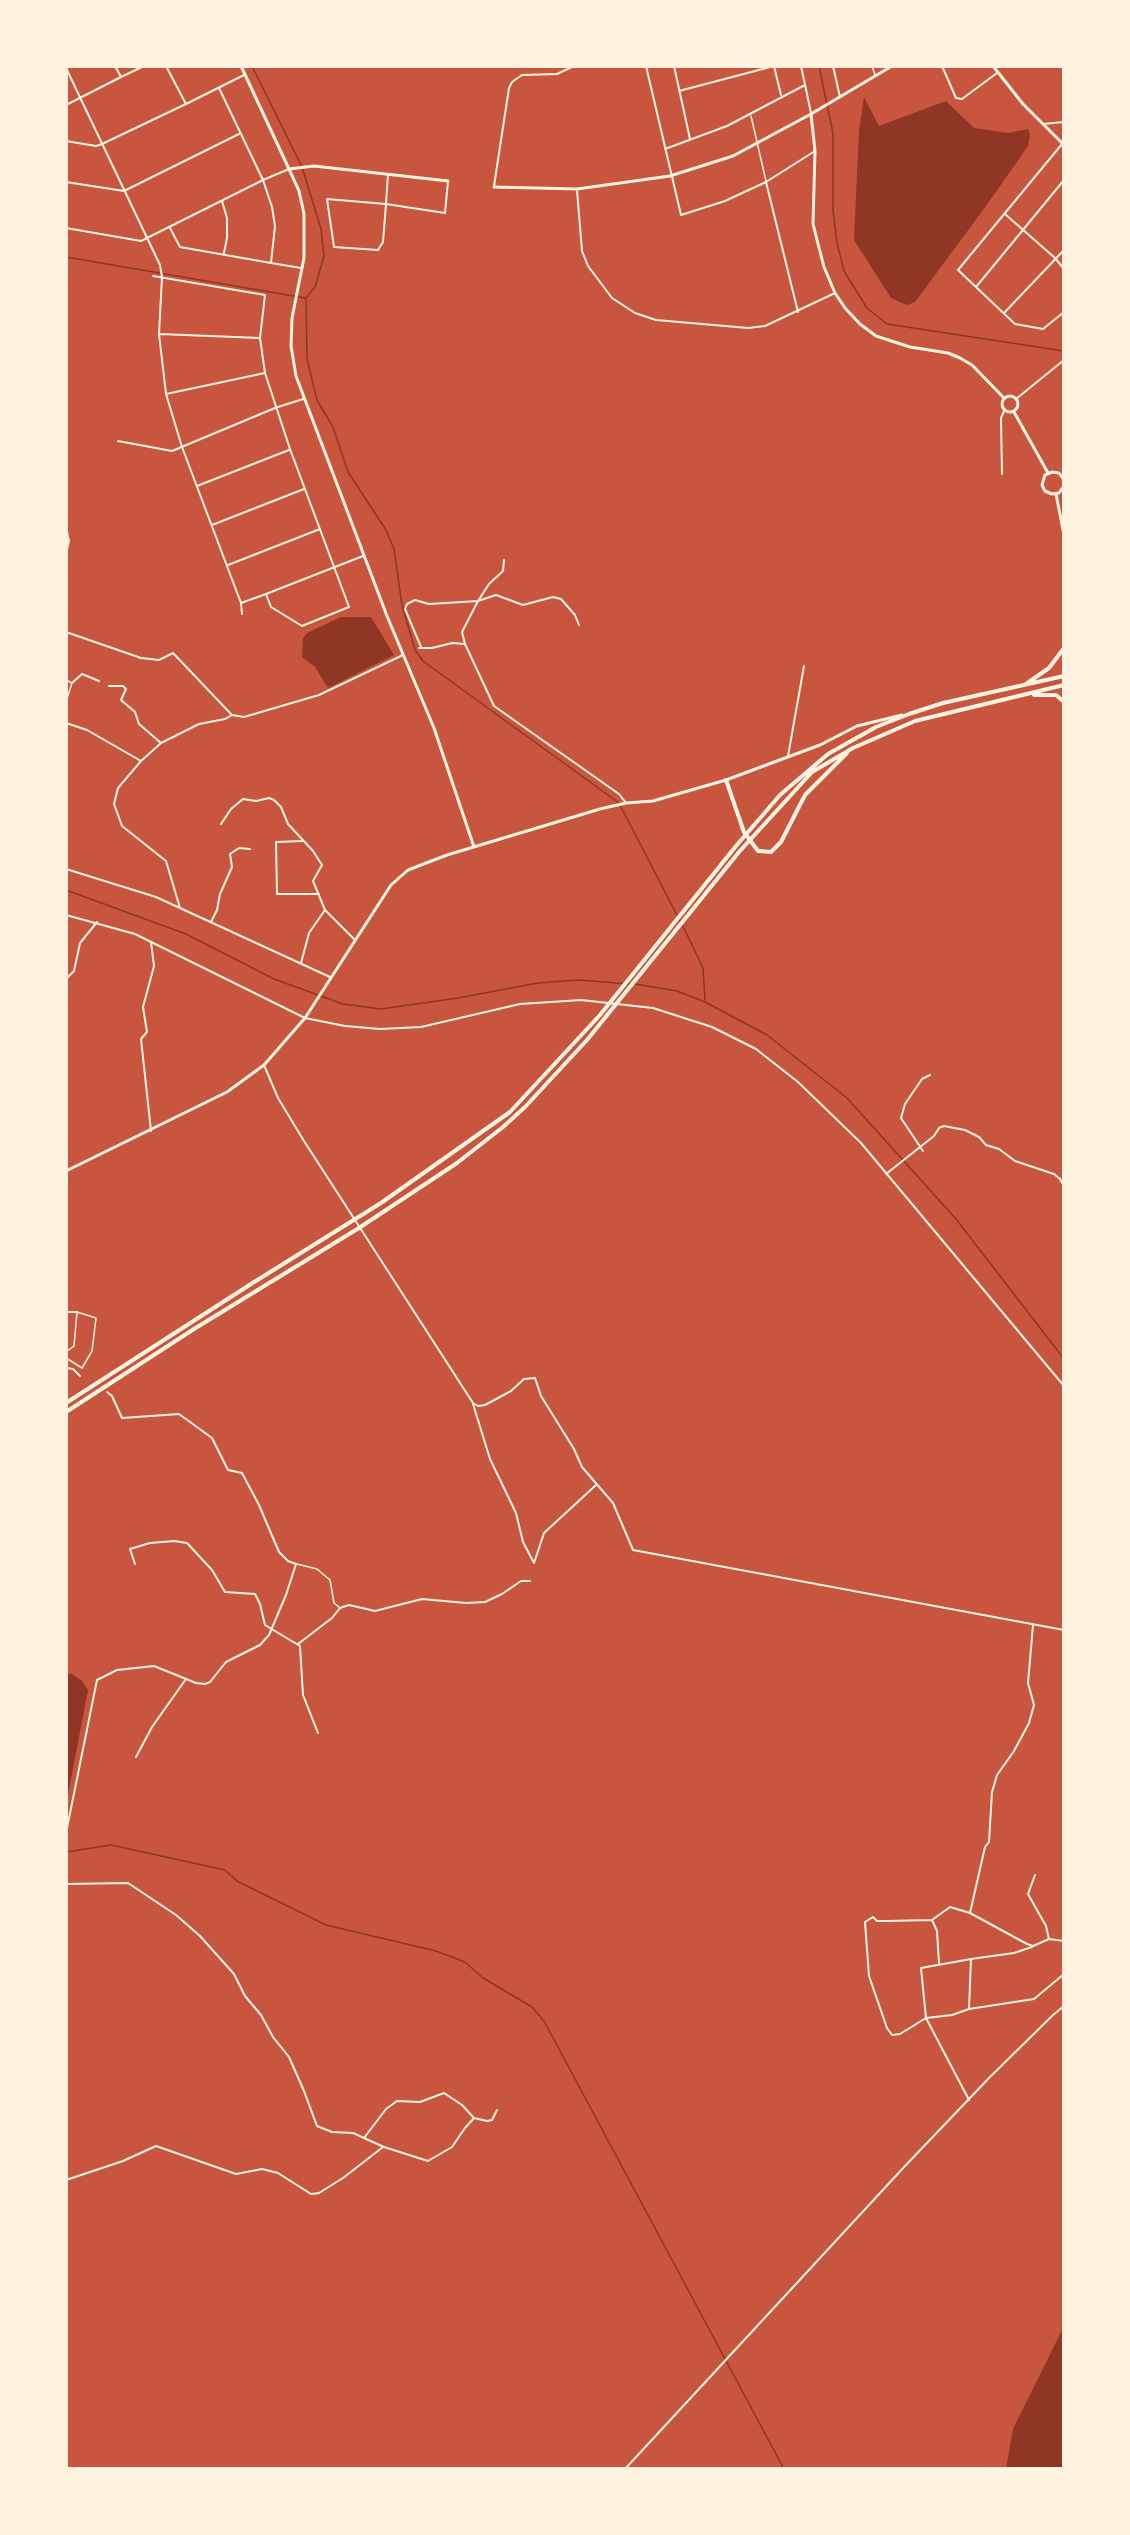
<!DOCTYPE html>
<style>
body{margin:0}
#map{position:relative;width:1130px;height:2535px;overflow:hidden;background:#c8553d;font-family:Quicksand,sans-serif}
canvas{display:block}
.frame{position:absolute;inset:0;border:68px solid #fff3e0;pointer-events:none}
</style>
<div id="map">
<canvas width="1130" height="2535"></canvas>
<div class="frame"></div>
</div>
<script>
const ctx = document.querySelector('canvas').getContext('2d');
ctx.lineJoin = 'round';
function fillPath(path, color) { ctx.fillStyle = color; ctx.fill(path, 'evenodd'); }
const shape = rows => new Path2D(rows.map(r => 'M' + r).join(''));
function stroke(path, color, width, dash) { ctx.strokeStyle = color; ctx.lineWidth = width; ctx.lineCap = dash ? 'butt' : 'round'; ctx.setLineDash(dash || []); ctx.stroke(path); }
fillPath(shape([
 [864,97,879,126,946,101,974,128,1008,133,1028,129,1030,135,1028,146,986,206,915,302,907,305,891,298,854,240,859,131],
 [341,617,371,617,394,655,328,688,315,667,302,657,303,638,307,633],
 [66,1674,72,1674,82,1681,88,1690,66,1805],
 [1064,2326,1064,2469,1006,2469,1013,2429]
]), '#8f3625');
stroke(shape([
 [252,66,302,167,321,229,324,256,315,287,306,298,307,359,317,400,333,427,348,472,386,530,394,549,402,605,415,650,423,661,619,803,680,921],
 [819,66,833,133,833,211,837,243,844,271,867,308,887,324,1064,351],
 [66,257,305,298],
 [66,890,186,934,274,979,343,1004,381,1009,458,998,538,983,578,980,630,984],
 [683,926,703,968,705,1000],
 [635,984,677,991,705,1002,767,1035,847,1098,956,1219,1064,1359],
 [66,1852,111,1845,225,1870,237,1881,326,1925,436,1951,465,1962,483,1978,532,2007,544,2021,784,2469]
]), '#8f3625', 1.5);
stroke(shape([
 [66,680,72,683,66,702],
 [66,1352,74,1346,77,1312,96,1318,92,1351,82,1368,66,1358],
 [297,1564,317,1569,330,1580,334,1603,340,1608]
]), '#fff3e0', 1.5);
stroke(shape([
 [872,66,875,75],
 [751,116,766,181]
]), '#fff3e0', 1.5);
stroke(shape([
 [646,66,681,215,725,201,766,182],
 [674,66,690,139],
 [774,66,781,95],
 [801,66,811,113],
 [833,66,840,97],
 [942,66,956,98,962,99,997,73],
 [66,68,160,265,162,277,159,334,166,394,182,447,241,603,242,614],
 [121,77,144,66],
 [219,88,263,180,289,169],
 [679,91,774,66],
 [186,104,244,75],
 [66,105,121,77,115,66],
 [1043,124,1064,122],
 [66,141,96,146,102,144,186,104,166,66],
 [1062,144,958,270,1015,324,1043,329,1064,312],
 [665,149,727,126,805,85],
 [388,174,386,204,383,242,378,250,334,247,327,199,386,204,445,213,448,181],
 [66,182,124,191,239,134],
 [494,186,509,88,512,82,522,75,557,74,574,66],
 [577,190,582,251,588,266,612,298,635,313,656,320,748,328,765,326,835,293],
 [222,201,227,218,227,238,224,253],
 [1005,214,1055,258,1064,269],
 [66,228,141,241,263,180,272,207,275,226,271,263,180,247,170,228],
 [271,263,301,268],
 [153,276,265,295,260,338,265,373,290,449,349,607,302,626,271,607,266,594,241,603],
 [976,287,1064,180],
 [798,312,766,182,815,151],
 [1004,313,1064,250],
 [160,334,260,338],
 [166,394,265,373],
 [1016,399,1064,360],
 [118,441,172,451,275,408,303,399],
 [1002,474,1001,418,1004,411],
 [197,486,289,450],
 [212,525,304,489],
 [66,528,69,541,66,553],
 [228,565,320,529],
 [266,594,363,556],
 [66,632,141,658,159,660,173,653,231,714],
 [465,644,462,632,478,601,496,595,523,605,553,597,561,599,575,615,579,625],
 [421,647,405,609,407,604,415,600,429,604,478,601,489,584,503,571,504,560],
 [419,648,432,648,452,643,465,644,494,706,619,794,626,803],
 [72,683,82,674,99,681],
 [109,686,123,686,126,689,121,700,135,712,139,724,161,743],
 [66,723,87,730,141,761],
 [788,756,804,666],
 [221,824,231,809,243,799,256,801,269,798,274,800,281,807,288,824,313,851,322,865,313,881,325,910,354,939],
 [302,841,276,842,277,894,319,894],
 [66,869,156,897,330,977],
 [180,908,166,861,122,826,114,804,118,788,141,761,161,743,199,724,225,719,232,715,244,717,319,695,403,655],
 [66,915,135,934,305,1018,345,1026,380,1029,421,1027,520,1004,581,1000,653,1008,712,1027,756,1049,798,1082,861,1143,1064,1386],
 [211,922,217,910,220,894,232,867,230,854,239,848,250,849],
 [151,942,154,966,143,1007,147,1032,141,1039,151,1131],
 [301,963,309,933,325,910],
 [66,979,74,971,80,943,97,922],
 [264,1065,278,1098,304,1141,473,1403,478,1406,485,1405,511,1391,524,1379,535,1378,541,1396,574,1449,582,1467,613,1503,633,1550,1064,1630],
 [923,1151,901,1118,905,1104,922,1079,930,1075],
 [886,1174,934,1136,939,1128,944,1126,965,1130,979,1137,986,1145,999,1149,1015,1161,1054,1174,1060,1179,1064,1186],
 [66,1312,77,1312],
 [66,1368,73,1369,80,1376],
 [473,1404,490,1459,516,1513,523,1542,534,1563,544,1533,596,1485],
 [135,1564,130,1549,150,1543,174,1541,187,1543,212,1570,225,1592,255,1594,260,1604,265,1625,300,1646,303,1695,318,1733],
 [298,1644,332,1618,340,1608,349,1605,375,1611,422,1599,466,1603,485,1602,502,1594,521,1581,530,1581],
 [136,1757,152,1727,186,1679],
 [66,1833,97,1680,117,1670,154,1666,196,1683,205,1684,210,1682,226,1662,260,1645,269,1635,286,1595,296,1564,288,1561,279,1552,259,1505,242,1473,228,1470,212,1438,179,1414,122,1418,112,1396,107,1392],
 [1035,1875,1028,1894,1046,1926,1049,1939],
 [66,1884,128,1883,176,1915,200,1936,234,1974,245,1996,261,2015,273,2037,289,2057,304,2091,317,2126,332,2132,353,2133,384,2147,428,2161,452,2147,465,2128,474,2118],
 [970,1913,985,1847,989,1842,992,1792,997,1775,1014,1751,1029,1723,1034,1705,1028,1683,1033,1625],
 [932,1920,937,1931,939,1963],
 [971,1959,1014,1953,1032,1947],
 [969,2009,952,2015,926,2018,900,2034,892,2035,887,2028,869,1976,865,1922,873,1917,877,1921,887,1921,932,1920,950,1907,970,1913,1027,1944,1033,1946,1049,1939,1064,1941],
 [969,2100,926,2018,921,1968,971,1959,969,2009,1034,1999,1064,1974],
 [364,2138,386,2109,397,2101,420,2102,444,2093,462,2105,474,2118,487,2121,492,2120,497,2110],
 [66,2180,123,2161,156,2146,236,2174,262,2169,278,2173,311,2194,319,2193,343,2178,383,2147],
 [625,2469,905,2166,989,2078,1053,2015,1064,2006]
]), '#fff3e0', 2);
stroke(shape([
 [241,66,289,169,299,191,304,214,304,258,292,318,291,346,296,376,387,616,434,728,474,847],
 [892,66,811,114,815,151,813,224,824,267,835,293,845,308,860,324,876,336,910,347,948,353,960,358,972,365,1004,398],
 [993,66,1023,104,1064,145],
 [289,169,314,166,448,181],
 [494,187,577,189,670,176,733,156,811,114],
 '1002 404a8 8 0 1 1 16 0a8 8 0 1 1-16 0Z',
 [1014,412,1048,473],
 [1064,480,1059,473,1052,472,1045,475,1042,485,1045,491,1052,494,1059,493,1064,486],
 [1056,494,1064,535],
 [66,1171,227,1092,264,1065,305,1018,391,885,408,870,447,855,600,809,626,803,653,801,726,780,820,745,857,726,902,715]
]), '#fff3e0', 3);
stroke(shape([
 [1026,684,1049,668,1064,648],
 [1034,695,1056,695,1064,702],
 [726,780,744,832,758,851,771,852,781,842,805,795,847,753],
 [66,1403,251,1284,381,1203,510,1112,600,1015,736,846,780,795,828,754,876,727,909,714,943,703,1064,676],
 [66,1412,194,1329,359,1228,457,1163,503,1127,525,1107,587,1040,739,852,812,772,853,748,915,721,1064,685]
]), '#fff3e0', 4);
</script>
